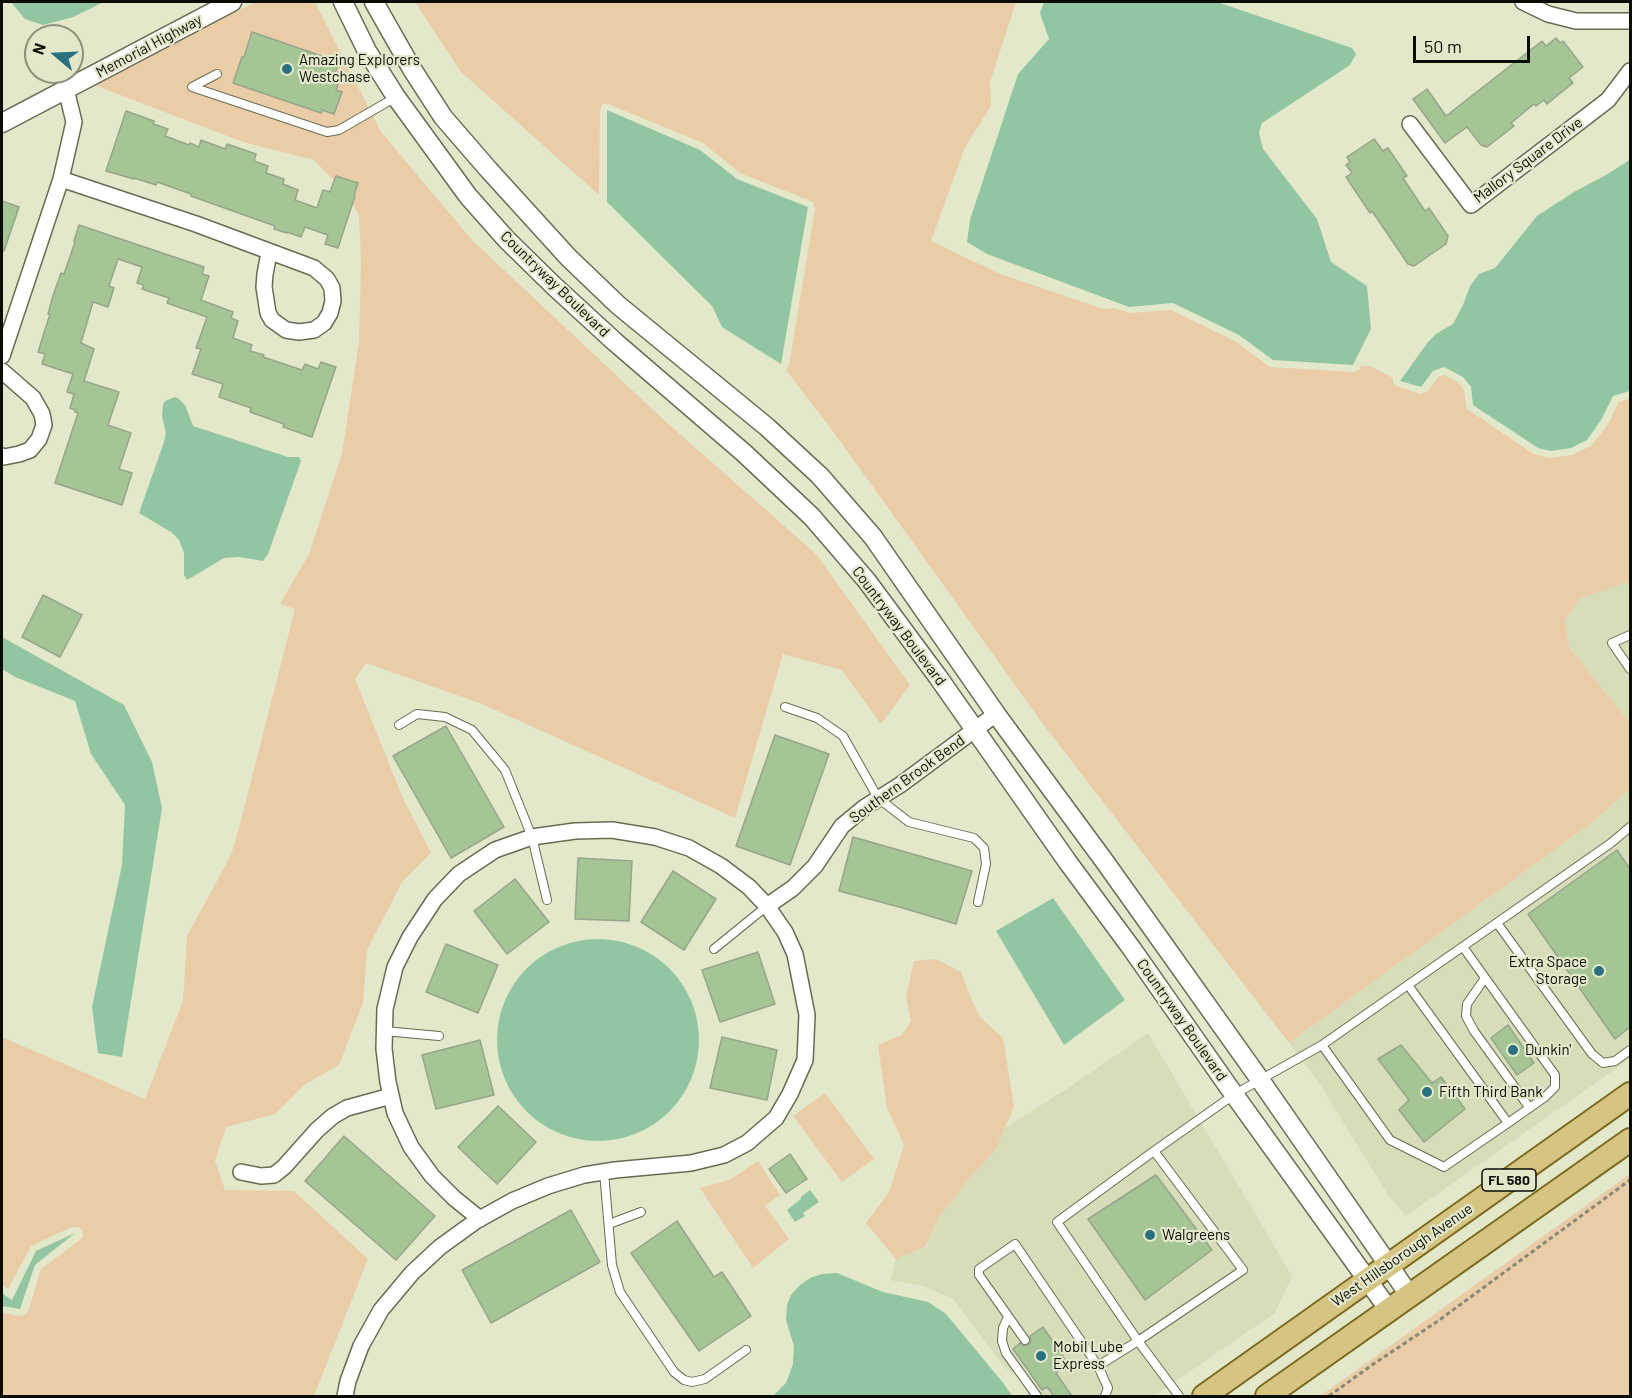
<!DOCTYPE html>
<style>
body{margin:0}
#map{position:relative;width:1632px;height:1398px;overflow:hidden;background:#e3e8cb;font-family:Barlow,sans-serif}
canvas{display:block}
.frame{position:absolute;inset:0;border:3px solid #0b0c04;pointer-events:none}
.north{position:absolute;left:24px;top:24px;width:60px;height:60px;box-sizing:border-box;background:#e3e8cb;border:2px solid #8d907b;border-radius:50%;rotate:289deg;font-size:16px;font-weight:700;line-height:24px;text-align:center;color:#0b0c04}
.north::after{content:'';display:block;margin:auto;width:21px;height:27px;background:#2a707e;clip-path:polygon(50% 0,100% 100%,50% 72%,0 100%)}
.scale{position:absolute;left:1413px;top:36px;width:117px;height:27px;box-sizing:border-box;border:3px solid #0b0c04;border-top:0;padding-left:8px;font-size:18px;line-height:21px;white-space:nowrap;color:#0b0c04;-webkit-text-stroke:4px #e3e8cb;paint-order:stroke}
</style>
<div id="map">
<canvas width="1632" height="1398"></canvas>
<div class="frame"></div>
<div class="north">N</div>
<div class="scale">50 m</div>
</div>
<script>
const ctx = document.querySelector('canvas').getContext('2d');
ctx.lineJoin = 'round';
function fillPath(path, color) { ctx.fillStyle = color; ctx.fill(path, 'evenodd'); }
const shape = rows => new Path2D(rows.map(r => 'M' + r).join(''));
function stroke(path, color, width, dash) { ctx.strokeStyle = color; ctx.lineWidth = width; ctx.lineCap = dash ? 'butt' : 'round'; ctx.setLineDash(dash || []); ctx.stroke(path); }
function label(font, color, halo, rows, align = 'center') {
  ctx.font = font + ' Barlow,sans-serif'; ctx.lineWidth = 4.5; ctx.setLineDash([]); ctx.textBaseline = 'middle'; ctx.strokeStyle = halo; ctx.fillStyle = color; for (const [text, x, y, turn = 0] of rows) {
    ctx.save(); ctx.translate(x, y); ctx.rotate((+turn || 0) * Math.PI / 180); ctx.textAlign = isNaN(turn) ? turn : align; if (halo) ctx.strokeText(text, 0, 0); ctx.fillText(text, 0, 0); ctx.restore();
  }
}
fillPath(shape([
 [1630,581,1630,723,1569,647,1565,620,1581,598],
 [1630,789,1630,1059,1406,1216,1388,1195,1318,1081,1289,1043,1590,824],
 [1148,1033,1292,1276,1275,1313,1154,1396,1028,1396,1020,1379,1004,1367,953,1299,923,1286,890,1280,896,1259,926,1247,939,1217,969,1179,996,1149,1005,1128,1071,1086]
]), '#d7ddb9');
fillPath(shape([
 [255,2,315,2,381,132,472,240,665,421,816,554,910,685,881,724,842,670,783,654,735,818,482,704,366,663,355,679,402,796,431,853,402,882,367,950,363,1003,339,1065,304,1085,275,1114,226,1127,215,1161,225,1190,294,1191,368,1259,314,1396,2,1396,2,1313,22,1316,24,1315,28,1312,41,1269,81,1239,83,1235,82,1230,79,1227,72,1227,31,1246,8,1289,2,1284,2,1037,145,1099,183,1001,187,936,231,855,239,828,295,609,280,604,309,554,342,454,359,342,361,261,359,215,346,193,314,160,243,142,94,85],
 [415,2,1016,2,990,82,991,106,965,147,931,241,1000,274,1104,309,1113,308,1130,313,1171,310,1235,341,1270,367,1353,372,1359,370,1361,366,1370,366,1393,378,1393,383,1396,386,1421,394,1428,391,1438,377,1444,375,1458,382,1464,390,1467,409,1534,454,1550,458,1572,455,1591,446,1608,424,1619,402,1630,399,1630,581,1581,598,1565,620,1569,647,1630,723,1630,789,1590,824,1289,1043,1043,724,835,434,786,370,789,365,815,209,813,202,740,173,703,143,608,104,603,104,600,110,599,195,460,71],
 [936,959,961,972,970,996,980,1017,1003,1038,1014,1107,996,1149,969,1179,939,1217,925,1247,896,1259,866,1223,889,1192,904,1145,887,1108,878,1045,902,1035,911,1021,906,997,914,961],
 [825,1093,874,1159,842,1182,793,1116],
 [758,1161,780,1195,765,1206,789,1239,753,1268,700,1188,729,1180],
 [1630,1174,1630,1396,1320,1396,1323,1394]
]), '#eacda7');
fillPath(shape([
 [11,2,104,2,73,17,43,25,25,19],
 [1044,2,1217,2,1352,48,1356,54,1350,65,1262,123,1259,133,1263,149,1317,219,1331,262,1367,286,1371,329,1353,365,1273,360,1239,335,1173,303,1129,307,987,254,967,242,970,220,1018,74,1049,39,1040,13],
 [607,110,700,150,737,179,808,207,781,364,722,327,712,306,607,202],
 [1630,158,1630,391,1613,396,1601,420,1587,440,1571,448,1551,451,1538,448,1473,405,1471,387,1463,377,1444,367,1433,371,1421,387,1400,381,1428,342,1436,334,1453,324,1463,305,1470,286,1479,274,1495,268,1537,216,1574,192,1606,175,1628,161],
 [175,397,179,399,185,405,193,426,288,457,299,457,301,461,268,554,263,561,239,557,224,558,187,580,184,575,184,553,179,540,171,532,139,513,164,442,166,433,162,417,163,405,165,401],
 [2,637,124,705,152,762,162,808,122,1057,98,1053,92,1007,122,865,125,805,91,754,75,701,15,677,2,669],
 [1053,898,1125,1000,1064,1045,996,931],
 '497 1040a101 101 0 1 1 202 0a101 101 0 1 1-202 0Z',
 [810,1190,819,1202,803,1213,805,1216,795,1222,787,1210,801,1199,801,1197],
 [75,1233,35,1265,20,1309,2,1306,2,1293,12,1300,36,1251],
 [837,1273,883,1292,928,1302,946,1314,1004,1384,1012,1396,773,1396,786,1383,793,1364,794,1346,786,1320,787,1305,791,1295,800,1285,810,1278,822,1274]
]), '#92c6a2');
const building = shape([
 [252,32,339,62,334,76,340,79,336,90,342,92,334,114,322,110,321,113,233,83,242,57,244,57,252,32],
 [1556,38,1560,43,1563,41,1583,67,1569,78,1573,83,1547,104,1544,100,1536,106,1534,104,1511,123,1514,126,1487,147,1481,145,1467,127,1445,143,1413,99,1427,89,1446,116,1542,41,1546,46,1556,38],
 [126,111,154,121,153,124,168,129,165,136,189,145,190,143,199,147,201,140,225,149,227,144,256,154,254,161,268,166,266,173,284,179,283,184,298,190,295,200,317,208,323,190,330,192,336,176,358,183,354,195,355,196,338,248,325,244,328,235,305,227,301,237,287,232,287,233,274,229,275,226,191,196,191,194,157,182,156,185,134,178,134,179,106,171,126,111],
 [1374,139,1383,151,1388,148,1407,176,1403,178,1425,211,1429,208,1448,236,1446,244,1414,266,1408,264,1372,211,1370,213,1346,177,1352,173,1346,165,1350,162,1347,157,1374,139],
 [2,201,19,207,4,251,2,251,2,201],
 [79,225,204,267,202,274,209,276,201,300,233,312,231,318,238,321,233,338,252,345,250,351,264,355,263,357,302,370,305,364,318,369,321,362,336,367,312,437,283,427,284,424,250,412,251,408,219,397,223,384,192,374,201,349,196,348,207,317,167,303,169,298,142,289,144,285,137,283,142,267,118,259,109,286,114,288,108,307,93,302,81,343,94,349,84,381,119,392,108,425,131,433,119,469,132,473,122,505,55,483,78,413,75,412,75,410,70,408,74,394,67,392,73,374,42,364,45,354,38,352,50,314,48,314,52,299,61,273,64,274,75,242,74,241,79,225],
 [43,595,82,615,60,657,22,637,43,595],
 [446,726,504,827,451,858,393,756,446,726],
 [775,735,829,754,790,865,736,846,775,735],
 [853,837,972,871,956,924,903,908,839,891,853,837],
 [1617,850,1630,869,1630,1027,1615,1039,1528,914,1617,850],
 [578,858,632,861,629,921,575,919,578,858],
 [673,871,716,899,684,950,641,922,673,871],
 [515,879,549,922,507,954,474,911,515,879],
 [446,944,498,965,478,1013,426,992,446,944],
 [758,952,775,1004,720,1022,702,970,758,952],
 [1508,1025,1534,1063,1517,1075,1491,1038,1508,1025],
 [722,1037,777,1050,767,1100,710,1088,722,1037],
 [480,1040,494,1095,436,1109,422,1055,480,1040],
 [1401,1045,1432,1083,1441,1077,1465,1109,1424,1142,1399,1110,1409,1100,1378,1059,1401,1045],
 [498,1106,536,1142,497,1184,458,1147,498,1106],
 [344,1136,435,1216,396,1260,305,1181,344,1136],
 [790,1154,807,1179,786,1193,769,1169,790,1154],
 [1156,1175,1212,1250,1145,1300,1088,1219,1156,1175],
 [571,1210,600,1262,491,1323,462,1270,571,1210],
 [677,1221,714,1277,722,1272,751,1316,699,1351,631,1253,677,1221],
 [1043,1327,1068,1364,1056,1373,1072,1396,1054,1396,1047,1387,1042,1390,1013,1349,1020,1343,1023,1346,1028,1345,1031,1342,1030,1336,1043,1327]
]);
fillPath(building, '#a6c594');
stroke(building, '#96a58e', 1.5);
const service = shape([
 [217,74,192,87,327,132,339,130,396,97],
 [1630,635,1612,643,1630,669],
 [785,707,817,718,843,736,878,798,909,822,974,838,984,848,986,864,978,902],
 [399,725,417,714,445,717,472,730,505,770,532,837,547,900],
 [1497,923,1592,1054,1603,1063,1615,1061,1630,1050],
 [1463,947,1555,1075,1555,1087,1545,1097,1508,1123],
 [714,949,767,906],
 [1485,978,1467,1004,1466,1016,1474,1031,1529,1107],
 [384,1031,439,1036],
 [1322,1045,1390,1140,1444,1167,1508,1123,1408,985],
 [604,1172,612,1265,620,1292,674,1372,684,1380,692,1382,705,1379,746,1350],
 [609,1224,641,1212],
 [1008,1317,1003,1328,1002,1341,1006,1353,1037,1396],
 [1025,1340,979,1275,979,1269,1015,1244,1098,1366,1138,1341,1057,1222,1154,1151],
 [1098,1366,1108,1388,1105,1396],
 [1179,1396,1138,1341,1243,1270,1154,1151,1235,1094,1322,1045,1611,843,1630,827]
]);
const minor = shape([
 [1523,2,1548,14,1576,21,1630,21],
 [1410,124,1471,205,1608,100,1630,71],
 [61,179,196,224,314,268,327,279,332,288,333,301,330,313,324,323,314,330,299,332,286,330,272,320,268,313,264,287,265,274,269,253],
 [2,356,61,179,74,122,66,89],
 [2,371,33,398,42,414,44,425,39,439,30,450,19,454,4,457,2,456],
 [241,1172,261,1176,274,1175,284,1167,317,1130,333,1116,347,1108,391,1096],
 [480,1219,454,1198,432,1176,411,1147,395,1113,388,1082,384,1049,385,1009,395,967,410,937,435,899,459,874,495,850,532,837,575,831,612,830,655,837,689,848,721,866,749,887,767,906],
 [345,1396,348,1381,361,1346,381,1310,412,1273,440,1247,476,1221,512,1201,548,1186,584,1175,615,1170,691,1163,724,1155,747,1143,776,1118,790,1094,805,1060,807,1015,795,954,785,932,767,906,793,888,815,866,842,826,865,807,900,785,996,714]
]);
const tertiary = shape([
 [343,2,367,51,396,97,468,196,506,239,554,286,615,342,744,453,812,517,867,581,938,677,1067,861,1132,949,1228,1086,1389,1310],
 [374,2,412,69,443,117,488,169,568,257,618,305,767,427,820,476,873,537,996,714,1105,862,1256,1074,1410,1296],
 [2,123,232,2]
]);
const primary = shape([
 [1204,1396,1630,1094],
 [1267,1396,1630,1140]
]);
stroke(service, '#686b52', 10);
stroke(minor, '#686b52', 18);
stroke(tertiary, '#686b52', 21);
stroke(primary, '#7c6a1f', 26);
stroke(shape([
 [1329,1396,1372,1365,1438,1321,1630,1180]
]), '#868a76', 3, [4.5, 3]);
stroke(service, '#fff', 8);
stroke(minor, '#fff', 15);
stroke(tertiary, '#fff', 18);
stroke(primary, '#d5c482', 22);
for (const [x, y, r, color] of [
 [287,69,6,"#2a707e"],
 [1599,971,6,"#2a707e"],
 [1513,1050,6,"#2a707e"],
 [1427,1092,6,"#2a707e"],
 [1150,1235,6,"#2a707e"],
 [1041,1356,6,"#2a707e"]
]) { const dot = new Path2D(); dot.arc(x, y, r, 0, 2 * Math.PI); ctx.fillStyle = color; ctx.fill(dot); stroke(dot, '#e3e8cb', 2); }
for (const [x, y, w] of [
 [1509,1180,54]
]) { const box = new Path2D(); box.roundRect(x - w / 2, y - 11, w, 22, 4.5); ctx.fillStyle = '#e3e8cb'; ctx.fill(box); stroke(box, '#0b0c04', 1.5); }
label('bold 14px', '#0b0c04', null, [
 ["FL 580",1509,1180]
]);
label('15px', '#0b0c04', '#e3e8cb', [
 ["Memorial Highway",149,46,-28],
 ["Mallory Square Drive",1528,160,-37],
 ["Countryway Boulevard",555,284,44],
 ["Countryway Boulevard",899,626,53],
 ["Southern Brook Bend",907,779,-36],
 ["Countryway Boulevard",1182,1020,55],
 ["West Hillsborough Avenue",1402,1255,-35]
]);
label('15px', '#0b0c04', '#e3e8cb', [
 ["Amazing Explorers",299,60],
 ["Westchase",299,77],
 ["Extra Space",1587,962,"right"],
 ["Storage",1587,979,"right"],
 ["Dunkin'",1525,1050],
 ["Fifth Third Bank",1439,1092],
 ["Walgreens",1162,1235],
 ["Mobil Lube",1053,1347],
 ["Express",1053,1364]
], 'left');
</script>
